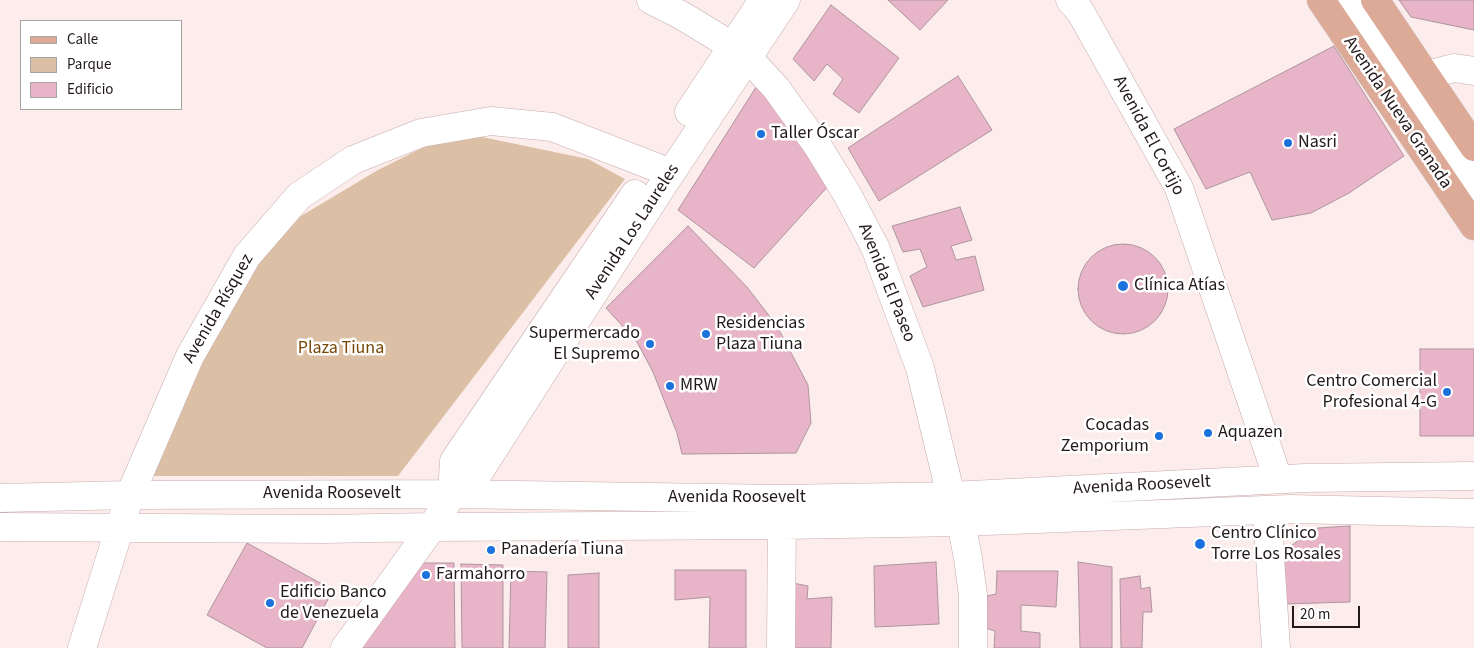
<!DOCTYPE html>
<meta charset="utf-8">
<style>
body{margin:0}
#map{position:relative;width:1474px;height:648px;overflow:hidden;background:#fdecec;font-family:"Source Sans 3",sans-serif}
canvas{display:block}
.legend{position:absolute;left:20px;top:20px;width:162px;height:90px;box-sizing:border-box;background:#fff;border:1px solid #a7a3a3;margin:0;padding:6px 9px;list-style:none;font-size:15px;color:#23191a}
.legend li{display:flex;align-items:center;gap:10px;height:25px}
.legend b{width:25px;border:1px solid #a7a3a3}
.scale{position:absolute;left:1292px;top:606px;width:68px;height:22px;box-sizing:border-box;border:2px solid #23191a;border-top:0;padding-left:6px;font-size:15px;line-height:18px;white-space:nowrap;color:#23191a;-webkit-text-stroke:4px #fff;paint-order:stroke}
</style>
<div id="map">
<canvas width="1474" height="648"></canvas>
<ul class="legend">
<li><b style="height:6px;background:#ddaa97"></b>Calle</li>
<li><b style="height:14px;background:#dcc0a5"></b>Parque</li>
<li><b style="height:14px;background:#e8b4c8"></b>Edificio</li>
</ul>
<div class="scale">20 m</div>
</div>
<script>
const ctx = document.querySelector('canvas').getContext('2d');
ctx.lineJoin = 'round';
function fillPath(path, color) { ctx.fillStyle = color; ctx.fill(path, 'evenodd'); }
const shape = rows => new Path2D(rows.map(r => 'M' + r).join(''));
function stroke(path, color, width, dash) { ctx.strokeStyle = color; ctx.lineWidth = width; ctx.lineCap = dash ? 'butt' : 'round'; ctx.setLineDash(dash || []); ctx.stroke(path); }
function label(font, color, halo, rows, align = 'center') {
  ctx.font = font + ' "Source Sans 3",sans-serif'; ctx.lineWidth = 5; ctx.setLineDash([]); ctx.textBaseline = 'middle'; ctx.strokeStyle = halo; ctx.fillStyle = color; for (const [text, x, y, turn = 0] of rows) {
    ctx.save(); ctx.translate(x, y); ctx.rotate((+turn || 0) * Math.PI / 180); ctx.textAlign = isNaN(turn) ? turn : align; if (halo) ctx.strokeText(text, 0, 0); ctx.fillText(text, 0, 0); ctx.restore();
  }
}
fillPath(shape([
 [482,137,588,159,625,179,398,476,149,476,215,310,291,222,378,170,434,142]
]), '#dcc0a5');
const building = shape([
 [888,0,948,0,920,30,888,0],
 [1399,0,1474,0,1474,30,1411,17,1399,0],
 [831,5,899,58,859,113,833,94,843,79,827,64,814,81,793,59,831,5],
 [1334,46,1404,156,1349,193,1311,213,1272,220,1250,172,1206,189,1174,129,1334,46],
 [958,76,992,130,879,201,848,148,958,76],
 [758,84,830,184,754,268,678,210,758,84],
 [960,207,972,240,951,246,956,260,975,256,984,290,923,307,910,276,927,267,920,249,903,252,892,226,960,207],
 [688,226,747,287,777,326,808,385,811,423,796,453,682,454,677,433,653,372,637,342,606,308,688,226],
 '1078 289a45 45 0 1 1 90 0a45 45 0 1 1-90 0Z',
 [1420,349,1474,349,1474,436,1420,436,1420,349],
 [1350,526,1350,602,1284,604,1283,568,1285,558,1291,546,1306,534,1318,528,1350,526],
 [247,543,333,590,302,648,267,648,207,615,247,543],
 [936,562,939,624,875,627,874,566,936,562],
 [1078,562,1112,567,1112,648,1080,648,1078,562],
 [417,563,454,563,455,648,361,648,417,563],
 [461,564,503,565,503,648,462,648,461,564],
 [675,570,746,570,746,648,709,648,710,597,675,600,675,570],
 [511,571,547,572,545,648,509,648,511,571],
 [997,571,1058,571,1056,607,1021,605,1021,631,1040,633,1040,648,994,648,995,631,985,628,987,596,996,594,997,571],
 [599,573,599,648,568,648,568,575,599,573],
 [1140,576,1141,589,1150,587,1152,612,1143,612,1142,648,1121,648,1120,579,1140,576],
 [788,582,808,586,807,599,832,597,831,648,783,648,788,582]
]);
fillPath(building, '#e8b4c8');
stroke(building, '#ad959e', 1);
const minor = shape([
 [651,0,681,15,732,46,748,58,776,88,817,145,847,194,875,247,920,368,951,496,961,522,968,558,973,595,973,648],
 [1070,0,1080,11,1179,188,1278,479],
 [1345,0,1474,186],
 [1426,75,1454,68,1474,71],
 [689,112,763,0],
 [452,494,454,461,635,194],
 [0,498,130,495,452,494,782,499,951,496,1305,478,1474,476],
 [1267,511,1276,648],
 [0,527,324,529,432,527,782,525,961,522,1290,509,1474,513],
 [82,648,130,495,190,356,247,256,299,196,353,160,421,133,491,121,552,127,671,173],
 [345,648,432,527,452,494,479,472,661,188,786,0],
 [781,648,782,507]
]);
const major = shape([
 [1321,0,1474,226],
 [1375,0,1474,147]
]);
stroke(minor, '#c7acac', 29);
stroke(major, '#cfcccd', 29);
stroke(minor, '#fff', 28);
stroke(major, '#ddaa97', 28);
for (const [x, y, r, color] of [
 [761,134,5,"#1b72dc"],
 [1288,143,5,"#1b72dc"],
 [1123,286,6,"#1b72dc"],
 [706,334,5,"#1b72dc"],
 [650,344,5,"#1b72dc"],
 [670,386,5,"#1b72dc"],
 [1447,392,5,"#1b72dc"],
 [1208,433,5,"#1b72dc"],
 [1159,436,5,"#1b72dc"],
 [1200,544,6,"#1b72dc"],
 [491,550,5,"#1b72dc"],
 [426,575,5,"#1b72dc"],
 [270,603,5,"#1b72dc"]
]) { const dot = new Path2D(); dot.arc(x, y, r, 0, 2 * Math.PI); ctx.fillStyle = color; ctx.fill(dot); stroke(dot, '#fff', 2); }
label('18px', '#23191a', '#fff', [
 ["Avenida Nueva Granada",1397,113,56],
 ["Avenida El Cortijo",1148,136,62],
 ["Avenida Los Laureles",633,232,-57],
 ["Avenida El Paseo",886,283,68],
 ["Avenida Rísquez",219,309,-60],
 ["Avenida Roosevelt",1142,486,-3],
 ["Avenida Roosevelt",332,494],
 ["Avenida Roosevelt",737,498]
]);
label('18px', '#23191a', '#fff', [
 ["Taller Óscar",771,134],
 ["Nasri",1298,143],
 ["Clínica Atías",1134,286],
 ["Residencias",716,324],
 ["Plaza Tiuna",716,345],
 ["Supermercado",640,334,"right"],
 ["El Supremo",640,355,"right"],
 ["Centro Comercial",1437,382,"right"],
 ["Profesional 4-G",1437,403,"right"],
 ["MRW",680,386],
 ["Cocadas",1149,426,"right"],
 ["Zemporium",1149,447,"right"],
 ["Aquazen",1218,433],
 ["Centro Clínico",1211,534],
 ["Torre Los Rosales",1211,555],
 ["Panadería Tiuna",501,550],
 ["Farmahorro",436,575],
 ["Edificio Banco",280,593],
 ["de Venezuela",280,614]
], 'left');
label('18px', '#784806', '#fff', [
 ["Plaza Tiuna",341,349]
]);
</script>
